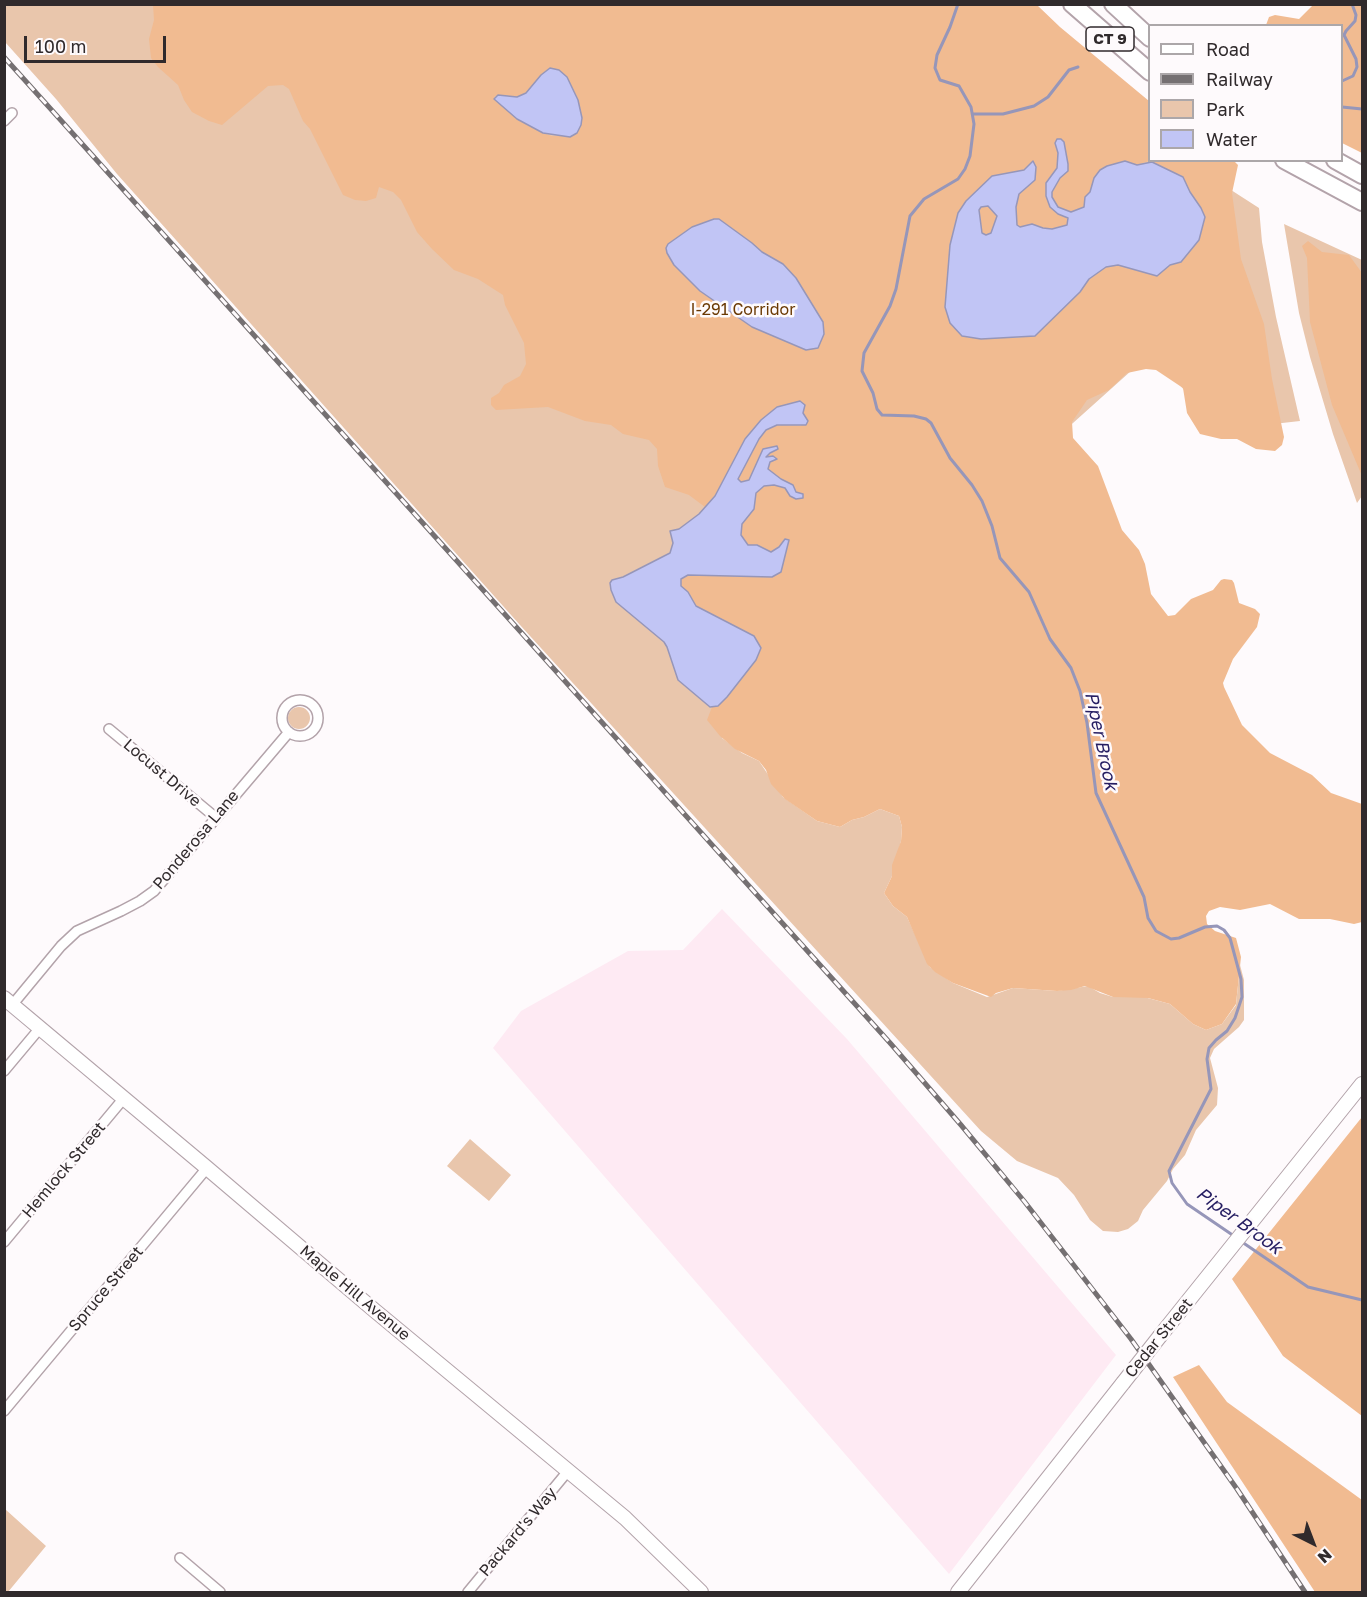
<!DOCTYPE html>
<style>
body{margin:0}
#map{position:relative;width:1367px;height:1597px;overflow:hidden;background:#fefafc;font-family:"Golos Text",sans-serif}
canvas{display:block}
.frame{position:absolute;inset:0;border:6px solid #302a2c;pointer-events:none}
.legend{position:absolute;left:1148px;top:24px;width:195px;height:138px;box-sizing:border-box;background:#fefafc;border:2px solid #aca7a9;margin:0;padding:8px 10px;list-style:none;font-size:18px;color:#302a2c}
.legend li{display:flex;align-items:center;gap:12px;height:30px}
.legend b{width:30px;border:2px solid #aca7a9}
.north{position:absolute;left:1283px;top:1513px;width:60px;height:60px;-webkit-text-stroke:4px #fefafc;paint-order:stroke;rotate:138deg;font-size:16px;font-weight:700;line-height:24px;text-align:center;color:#302a2c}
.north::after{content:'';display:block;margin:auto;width:21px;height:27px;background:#302a2c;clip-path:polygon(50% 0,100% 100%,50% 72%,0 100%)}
.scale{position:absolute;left:24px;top:36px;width:142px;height:27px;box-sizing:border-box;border:3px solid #302a2c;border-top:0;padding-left:8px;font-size:18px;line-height:21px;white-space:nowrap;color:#302a2c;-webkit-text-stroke:4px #fefafc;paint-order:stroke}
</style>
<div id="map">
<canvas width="1367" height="1597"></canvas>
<div class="frame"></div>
<ul class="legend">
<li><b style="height:8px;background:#fff"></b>Road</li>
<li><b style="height:8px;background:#757072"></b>Railway</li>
<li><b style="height:16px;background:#e9c6ac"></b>Park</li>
<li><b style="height:16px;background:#c1c5f5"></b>Water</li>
</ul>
<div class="north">N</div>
<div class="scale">100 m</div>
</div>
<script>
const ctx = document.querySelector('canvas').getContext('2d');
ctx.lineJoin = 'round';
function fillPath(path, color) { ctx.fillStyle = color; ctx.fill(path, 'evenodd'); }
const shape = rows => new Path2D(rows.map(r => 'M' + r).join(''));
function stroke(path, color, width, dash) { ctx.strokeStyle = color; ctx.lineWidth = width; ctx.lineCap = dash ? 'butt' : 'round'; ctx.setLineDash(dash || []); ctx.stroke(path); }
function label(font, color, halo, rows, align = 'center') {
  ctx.font = font + ' "Golos Text",sans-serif'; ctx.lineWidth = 5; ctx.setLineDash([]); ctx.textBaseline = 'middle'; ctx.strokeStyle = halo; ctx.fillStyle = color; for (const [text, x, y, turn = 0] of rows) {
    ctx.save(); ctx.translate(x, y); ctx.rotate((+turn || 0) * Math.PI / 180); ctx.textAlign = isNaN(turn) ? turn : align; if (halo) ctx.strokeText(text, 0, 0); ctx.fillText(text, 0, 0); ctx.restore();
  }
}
fillPath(shape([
 [722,909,847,1039,1116,1355,949,1574,493,1048,521,1011,628,951,683,950]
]), '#feeaf3');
fillPath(shape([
 [4,5,1005,5,1150,160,1186,161,1259,208,1262,242,1276,317,1300,421,1220,430,1151,353,722,738,742,753,759,761,783,797,817,821,840,827,852,820,864,817,880,809,899,816,902,827,901,841,892,876,884,893,893,906,907,917,930,967,953,983,987,997,1013,988,1057,991,1088,986,1100,993,1113,997,1144,997,1170,1004,1193,1024,1206,1030,1222,1024,1236,1005,1240,965,1244,980,1244,1020,1239,1027,1214,1049,1210,1058,1218,1088,1217,1105,1196,1130,1185,1155,1173,1169,1167,1181,1143,1210,1138,1221,1128,1229,1118,1232,1103,1231,1090,1220,1074,1195,1058,1178,1017,1161,981,1131,520,625,117,174,56,99,5,42],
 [1284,224,1362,260,1362,496,1357,503,1333,434,1310,357,1299,313],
 '288 718a11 11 0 1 1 22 0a11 11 0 1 1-22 0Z',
 [470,1139,511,1175,489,1201,447,1166],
 [5,1509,46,1546,8,1592,4,1592]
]), '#e9c6ac');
fillPath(shape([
 [153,5,1037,5,1060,27,1149,101,1150,160,1234,161,1238,165,1232,193,1241,259,1264,324,1272,379,1284,437,1282,445,1275,451,1256,449,1237,439,1221,439,1200,434,1187,413,1183,388,1156,370,1146,369,1127,373,1109,390,1087,400,1072,422,1073,438,1098,466,1122,530,1139,550,1145,564,1151,594,1168,616,1175,615,1191,599,1213,590,1221,580,1224,579,1232,580,1234,583,1239,603,1255,609,1260,614,1257,627,1233,659,1223,683,1224,687,1242,725,1270,753,1312,775,1331,793,1362,804,1362,922,1354,924,1330,919,1299,919,1270,904,1240,910,1220,907,1209,911,1206,916,1207,924,1215,931,1236,938,1241,957,1236,1004,1222,1024,1206,1030,1193,1024,1170,1004,1148,998,1113,997,1085,986,1071,990,1057,991,1013,988,996,993,991,997,953,983,935,972,927,964,907,917,893,906,884,893,892,876,892,865,901,841,902,827,899,816,880,809,864,817,852,820,840,827,817,821,785,799,771,784,766,770,759,761,735,749,720,736,707,720,712,707,719,705,727,697,756,660,761,648,754,636,696,606,688,592,681,586,681,579,688,575,772,577,781,572,789,540,785,539,779,547,771,552,755,545,748,545,741,535,742,524,754,509,756,493,764,486,774,485,785,488,790,496,796,499,799,499,803,494,796,492,793,485,781,479,768,469,771,462,766,457,774,447,763,449,749,480,741,482,738,479,759,439,766,430,777,425,801,426,806,418,803,413,805,407,803,402,800,401,777,407,761,420,745,439,718,491,705,507,689,495,665,487,658,466,657,449,649,440,623,434,611,425,585,421,548,407,496,410,491,405,491,398,499,393,504,385,520,376,526,364,524,343,505,305,503,295,478,279,454,270,432,249,417,232,401,200,393,192,379,187,376,198,366,201,355,200,343,195,310,129,303,121,289,89,283,85,268,86,222,125,209,121,192,112,184,100,178,85,158,67,151,58,149,39,154,20],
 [548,69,555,69,564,75,573,88,578,100,582,121,580,129,573,136,552,136,543,133,517,119,494,98,495,96,517,97,526,93,541,75],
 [1063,141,1067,156,1068,170,1060,178,1051,195,1058,207,1071,212,1084,207,1085,197,1090,192,1094,178,1107,166,1125,161,1137,165,1149,161,1166,170,1181,175,1184,179,1190,193,1201,208,1205,217,1199,241,1181,262,1170,265,1157,276,1118,265,1106,267,1089,279,1080,292,1062,308,1038,334,1018,338,968,338,952,326,945,307,951,242,958,213,966,201,992,176,1024,170,1031,163,1036,176,1035,180,1019,194,1016,207,1017,225,1020,227,1032,224,1043,228,1052,229,1067,225,1068,218,1058,214,1050,207,1046,196,1046,183,1057,168,1058,153,1055,143],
 [714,219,719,219,752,243,762,252,783,264,797,279,823,322,824,334,818,348,806,350,752,327,700,291,674,265,667,253,666,248,668,244,692,227],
 [1313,5,1362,5,1362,153,1342,143,1342,26,1266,25,1269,17,1275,15,1299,19],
 [988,206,997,216,991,234,984,235,982,233,979,210,981,207],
 [1308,241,1322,252,1349,255,1362,273,1362,476,1332,405,1310,322,1307,258,1302,246],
 [1362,1117,1362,1416,1283,1356,1232,1279],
 [1199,1365,1227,1402,1362,1500,1362,1592,1315,1592,1173,1377]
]), '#f1bb91');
const water = shape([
 [550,68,559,70,567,77,578,100,582,118,581,125,577,133,570,137,543,133,517,119,494,99,498,95,517,97,526,93,541,75,550,68],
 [1057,139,1061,139,1064,142,1068,164,1068,171,1060,178,1052,192,1052,197,1058,207,1071,212,1084,207,1085,197,1090,192,1094,178,1100,170,1107,166,1125,161,1137,165,1152,162,1183,177,1190,192,1201,208,1205,217,1199,240,1181,262,1170,265,1157,276,1118,265,1106,267,1089,279,1080,292,1035,336,981,339,962,336,950,323,945,307,950,245,958,213,966,201,992,176,1024,170,1033,161,1036,167,1035,180,1019,194,1016,207,1017,225,1020,227,1032,224,1043,228,1052,229,1067,225,1068,218,1058,214,1050,207,1046,196,1046,183,1057,168,1058,153,1055,143,1057,139],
 [988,206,997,216,991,233,986,235,982,233,979,210,981,207,988,206],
 [714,219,719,219,752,243,762,252,783,264,796,278,823,322,824,334,818,348,806,350,752,327,700,291,674,265,667,253,666,248,668,244,692,227,714,219],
 [800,401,805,405,803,413,808,421,806,425,777,425,766,430,759,439,738,479,741,482,749,480,763,449,777,446,778,449,770,453,766,457,773,456,777,459,770,462,768,469,781,479,793,485,796,492,803,494,803,498,796,499,790,496,785,488,774,485,764,486,756,493,754,509,742,524,741,535,748,545,757,545,771,552,779,547,785,539,789,540,781,572,772,577,688,575,681,579,681,586,688,592,696,606,754,636,761,648,756,660,727,697,718,706,710,707,678,680,667,647,664,642,616,602,611,590,610,583,612,580,623,577,670,553,673,543,670,531,679,529,699,514,715,496,745,439,761,420,777,407,800,401]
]);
fillPath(water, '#c1c5f5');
stroke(water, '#9696b9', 1.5);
stroke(shape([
 [958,4,950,27,937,55,935,68,940,80,959,86,971,107,974,124,970,156,965,169,958,179,924,199,910,216,896,289,890,306,864,353,862,371,873,393,877,409,882,415,914,416,926,419,931,423,950,458,972,485,982,501,992,526,1000,558,1029,592,1050,639,1071,668,1080,691,1087,723,1096,793,1144,897,1148,918,1156,931,1171,939,1179,938,1205,927,1217,926,1224,930,1230,938,1241,979,1242,997,1235,1018,1227,1031,1216,1040,1209,1048,1207,1059,1211,1089,1169,1171,1172,1183,1187,1204,1234,1236],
 [1342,81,1353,76,1357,67,1356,59,1344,35,1346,31,1355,21,1356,15,1352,4],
 [1342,107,1362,109],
 [973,114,1003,114,1034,106,1048,97,1069,70,1078,67],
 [1242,1242,1308,1287,1362,1300]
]), '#9696b9', 3);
const street = shape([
 [4,121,12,113],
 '282 718a18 18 0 1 1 36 0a18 18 0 1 1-36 0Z',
 [109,729,215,817],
 [13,1004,61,946,77,931,121,911,140,901,154,891,289,732],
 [4,1071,40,1028],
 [4,1242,124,1098],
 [4,1411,207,1168],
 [180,1558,220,1592],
 [468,1592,568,1471]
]);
const secondary = shape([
 [4,998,207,1168,374,1310,625,1518,701,1592],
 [1160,1336,1362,1084],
 [958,1592,1123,1383]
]);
const highway = shape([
 [1072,4,1150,72],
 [1113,4,1150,38],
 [1284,160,1362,202],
 [1335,160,1362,175]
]);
stroke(street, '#b3a3aa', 12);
stroke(secondary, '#b3a3aa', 16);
stroke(highway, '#b3a3aa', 20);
stroke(street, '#fff', 9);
stroke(secondary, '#fff', 14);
stroke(highway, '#fff', 16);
const rail = shape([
 [4,57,891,1044,961,1125,1024,1201,1131,1339,1237,1489,1305,1592]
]);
stroke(rail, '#757072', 5);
stroke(rail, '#fefafc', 3, [9]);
const secondaryBridge = shape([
 [1123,1383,1160,1336]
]);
stroke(secondaryBridge, '#b3a3aa', 16, []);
stroke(secondaryBridge, '#fff', 14);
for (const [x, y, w] of [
 [1110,39,48]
]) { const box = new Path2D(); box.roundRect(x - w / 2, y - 12, w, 24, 4.5); ctx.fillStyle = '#fefafc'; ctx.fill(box); stroke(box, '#302a2c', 1.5); }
label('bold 15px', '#302a2c', null, [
 ["CT 9",1110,39]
]);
label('16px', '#6a3904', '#fefafc', [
 ["I-291 Corridor",743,310]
]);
label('16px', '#302a2c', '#fefafc', [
 ["Locust Drive",162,773,40],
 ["Ponderosa Lane",196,840,-50],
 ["Hemlock Street",64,1170,-50],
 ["Spruce Street",106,1289,-50],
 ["Maple Hill Avenue",355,1293,40],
 ["Cedar Street",1159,1338,-51],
 ["Packard's Way",518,1532,-50]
]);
label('italic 18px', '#261e62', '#fefafc', [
 ["Piper Brook",1101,741,78],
 ["Piper Brook",1239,1221,36]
]);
</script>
